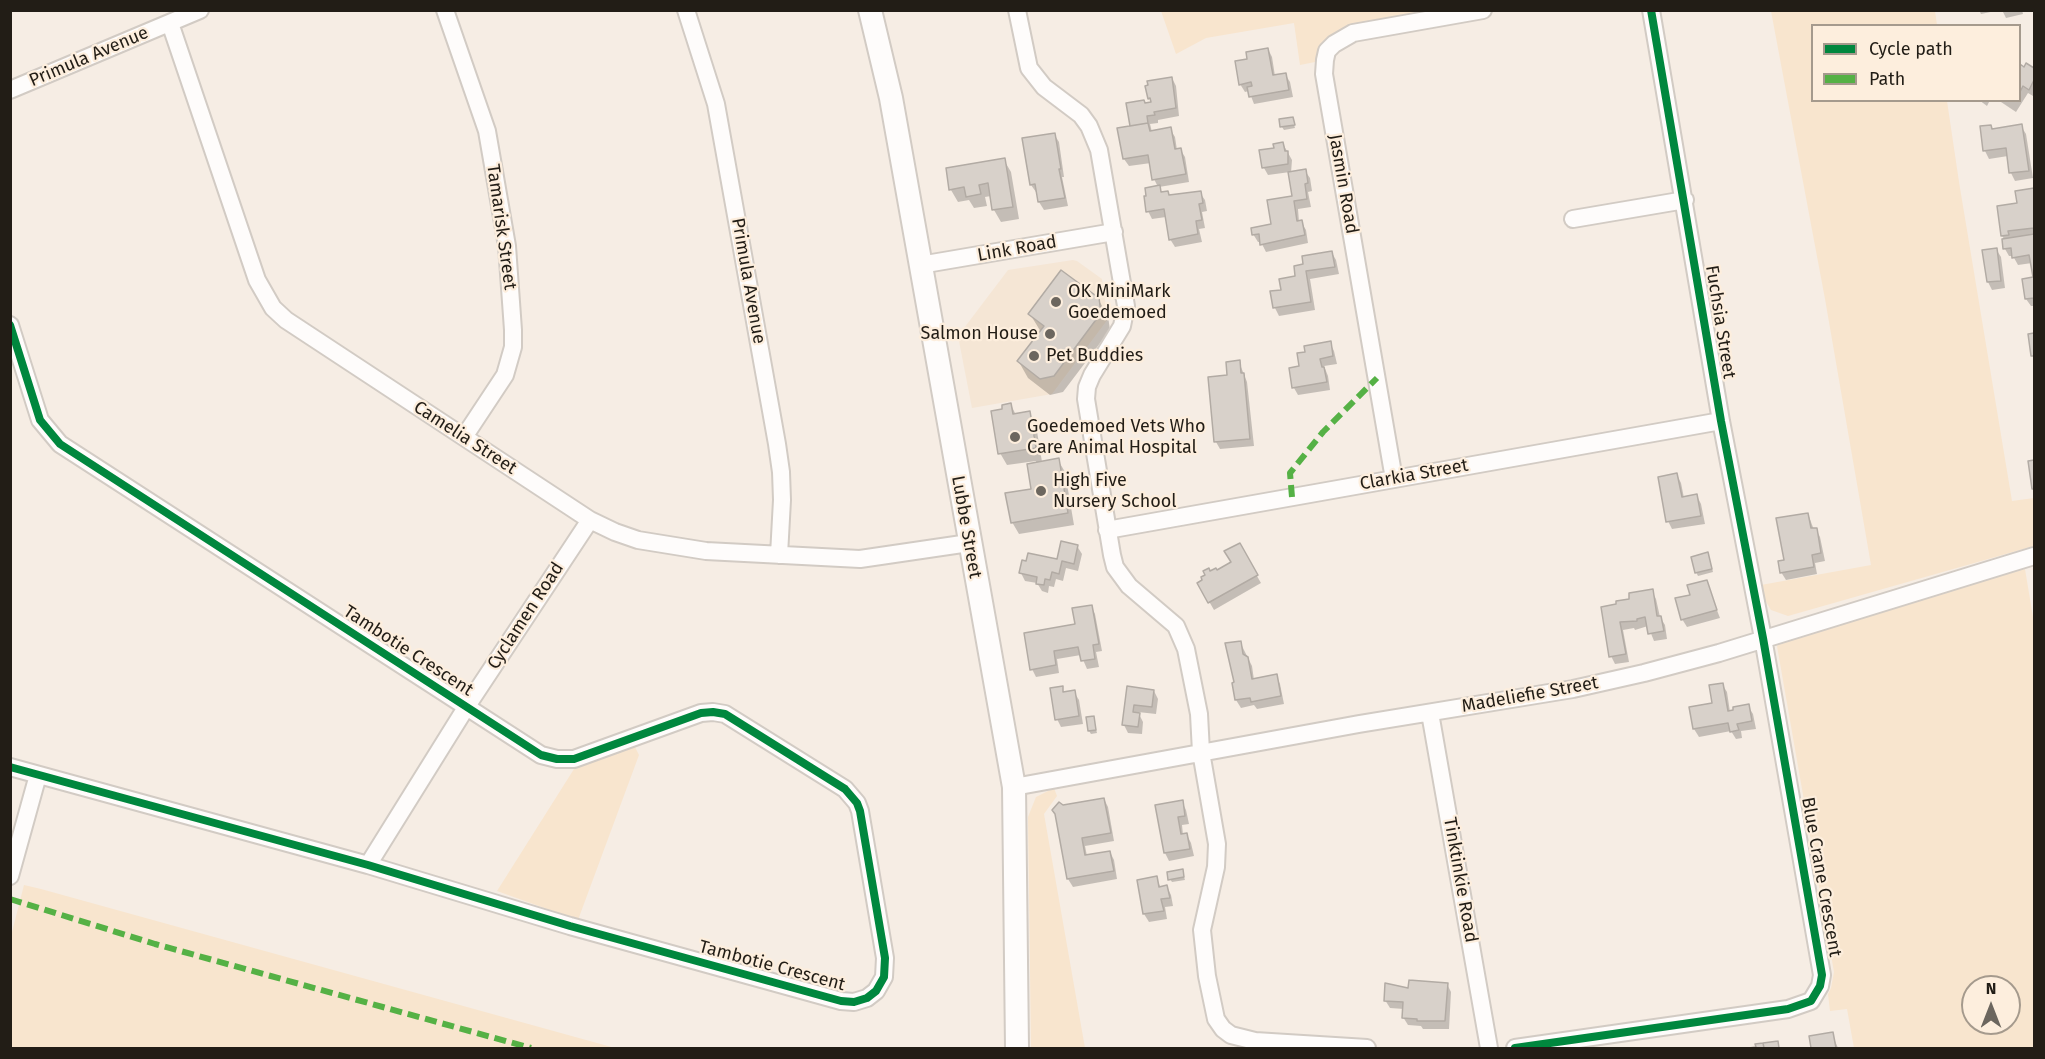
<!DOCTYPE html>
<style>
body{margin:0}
#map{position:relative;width:2045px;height:1059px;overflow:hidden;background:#f6ede4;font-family:"Fira Sans",sans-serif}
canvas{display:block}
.frame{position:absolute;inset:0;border:12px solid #221d16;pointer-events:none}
.legend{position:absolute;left:1811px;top:24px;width:210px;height:78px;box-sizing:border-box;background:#fdeedd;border:2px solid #a59a8d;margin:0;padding:8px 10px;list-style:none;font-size:18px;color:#221d16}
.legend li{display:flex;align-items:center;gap:12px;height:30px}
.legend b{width:30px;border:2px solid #a59a8d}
.north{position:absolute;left:1961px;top:975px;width:60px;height:60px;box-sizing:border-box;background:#fdeedd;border:2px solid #a59a8d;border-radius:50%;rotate:0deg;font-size:16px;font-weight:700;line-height:24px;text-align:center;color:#221d16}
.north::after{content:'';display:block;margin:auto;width:21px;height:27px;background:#6c665e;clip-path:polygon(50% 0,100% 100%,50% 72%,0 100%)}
</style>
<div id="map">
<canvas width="2045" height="1059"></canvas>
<div class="frame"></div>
<ul class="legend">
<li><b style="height:8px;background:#00873e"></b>Cycle path</li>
<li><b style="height:8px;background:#55b145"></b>Path</li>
</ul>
<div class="north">N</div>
</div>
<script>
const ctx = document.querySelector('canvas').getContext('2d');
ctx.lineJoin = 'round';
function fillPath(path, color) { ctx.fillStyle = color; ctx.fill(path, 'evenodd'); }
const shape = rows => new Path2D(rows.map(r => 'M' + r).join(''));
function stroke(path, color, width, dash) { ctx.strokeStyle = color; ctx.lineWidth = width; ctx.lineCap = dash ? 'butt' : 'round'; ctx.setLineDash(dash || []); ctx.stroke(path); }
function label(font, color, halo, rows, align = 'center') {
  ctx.font = font + ' "Fira Sans",sans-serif'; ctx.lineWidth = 4.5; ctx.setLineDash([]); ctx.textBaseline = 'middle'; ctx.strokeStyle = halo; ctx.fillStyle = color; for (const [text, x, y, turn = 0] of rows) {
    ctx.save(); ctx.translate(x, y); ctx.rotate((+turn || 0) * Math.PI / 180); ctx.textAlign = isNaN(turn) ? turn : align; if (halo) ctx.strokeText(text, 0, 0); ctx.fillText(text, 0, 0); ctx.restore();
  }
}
fillPath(shape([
 [1073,260,1077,261,1102,279,1108,319,1052,394,972,408,958,336,1008,270]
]), '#f5e6d5');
fillPath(shape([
 [1161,11,1433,11,1351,25,1325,42,1318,51,1315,62,1300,65,1294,23,1206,38,1176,54],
 [1771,11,1935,11,1937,25,1812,26,1812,100,1947,101,1959,182,2012,501,2034,498,2034,546,1788,616,1771,610,1765,600,1761,585,1871,565,1825,299],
 [2025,569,2034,623,2034,1048,1854,1048,1847,1009,1830,1011,1828,994,1831,988,1834,972,1777,646,1782,639],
 [1973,987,2009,987,2009,1023,1973,1023],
 [635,747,639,755,578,920,497,891,574,769],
 [1054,788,1057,796,1044,814,1085,1048,1031,1048,1028,817,1036,797],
 [24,885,41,889,615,1048,13,1048,10,1046,11,936]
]), '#f8e5ce');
fillPath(shape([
 [1979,10,2000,10,1981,14],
 [2002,10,2022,10,2023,14,2006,18],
 [1268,49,1272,57,1275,76,1285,74,1290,82,1293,97,1254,104,1249,91,1245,92,1240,84,1249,60],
 [2027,65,2034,70,2034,94,2033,96,2028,93,2016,112,1998,100,2020,100,2020,66,2024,69],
 [1172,78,1176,86,1179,116,1158,120,1158,123,1150,124,1152,132,1170,129,1175,137,1177,150,1180,149,1185,157,1189,182,1159,187,1163,194,1169,196,1200,193,1205,200,1207,211,1202,212,1205,228,1199,229,1202,242,1175,247,1170,239,1166,217,1152,219,1148,211,1148,197,1158,187,1154,179,1151,163,1129,166,1124,159,1132,127,1145,104,1152,103,1149,98],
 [1979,100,1990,100,1987,106],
 [1292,118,1295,128,1284,130,1282,127],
 [1991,126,1993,130,2021,126,2026,134,2033,178,2015,181,2011,173,2008,156,1989,159,1985,151,1981,128],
 [1054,134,1059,142,1064,177,1062,177,1068,206,1044,210,1039,202,1038,192,1036,192,1031,185],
 [1283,144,1292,160,1291,173,1305,171,1310,178,1312,191,1308,192,1311,207,1298,209,1299,222,1301,222,1306,230,1308,243,1266,252,1261,242,1258,242,1253,234,1272,226,1294,197,1290,172,1268,175,1264,168,1275,149],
 [1004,160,1011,172,1019,219,1001,222,994,210,991,196,985,197,987,206,974,208,969,200,958,202,951,190],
 [2034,189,2034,278,2032,263,2018,265,2013,256,2009,256,2005,249,2005,240,2002,236,2019,204,2017,192],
 [1996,249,2001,257,2005,288,1992,290,1988,282,1984,251],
 [1332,253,1336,260,1339,274,1310,279,1315,310,1279,316,1275,308,1272,293,1283,291,1297,278,1305,265],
 [2034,279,2034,306,2031,306,2026,299,2023,281],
 [1098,299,1108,316,1110,330,1063,392,1050,395,1028,378,1019,362,1041,332,1030,314],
 [1330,343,1334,351,1337,364,1324,366,1328,376,1330,390,1298,395,1294,388,1306,353],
 [1239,362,1247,382,1254,446,1220,449,1216,442,1229,376],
 [1011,405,1016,415,1029,413,1036,425,1042,462,1058,460,1065,472,1074,525,1019,534,1012,522,1033,490,1036,463,1036,461,1007,465,1000,453,1004,410],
 [1677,475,1681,483,1684,498,1697,496,1701,504,1705,524,1672,529,1668,521],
 [1808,514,1814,530,1816,529,1820,537,1825,561,1815,563,1817,574,1786,580,1781,572],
 [1239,545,1261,583,1214,610,1199,584,1210,573,1216,572,1233,563],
 [1077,546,1082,554,1078,571,1066,568,1063,581,1056,579,1054,587,1049,586,1048,593,1042,591,1037,583,1025,581,1021,573,1059,561],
 [1709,557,1713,572,1698,576,1696,572],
 [1706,582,1720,618,1687,627,1682,619,1691,596],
 [1652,591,1656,599,1660,617,1665,625,1667,639,1654,641,1648,626,1635,630,1634,628,1623,630,1629,662,1615,664,1611,656,1618,605],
 [1091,606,1095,614,1102,651,1096,652,1099,667,1087,669,1081,655,1057,659,1059,673,1036,677,1032,669,1077,626],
 [1240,642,1252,666,1254,680,1276,676,1280,684,1284,704,1257,709,1254,705,1241,708,1236,700,1234,684,1236,683],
 [1722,684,1727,692,1730,712,1748,706,1753,714,1756,729,1741,731,1742,738,1736,739,1731,731,1699,737,1694,729,1714,704],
 [1062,688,1065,694,1074,692,1079,700,1083,724,1061,727,1057,719],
 [1128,688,1154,691,1158,699,1156,714,1138,712,1143,722,1142,734,1128,733,1124,725],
 [1093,718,1097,733,1091,734,1089,731],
 [1104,799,1108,807,1114,841,1085,846,1087,856,1110,852,1114,860,1117,879,1073,887,1068,879,1062,807],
 [1182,802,1186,810,1189,824,1182,825,1183,835,1187,835,1191,843,1194,856,1169,861,1165,853,1156,806],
 [1182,871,1185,880,1172,882,1170,879],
 [1156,878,1161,888,1167,887,1171,895,1173,906,1165,907,1167,919,1149,922,1144,914],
 [1447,984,1451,992,1449,1029,1423,1029,1421,1026,1408,1025,1403,1017,1404,1009,1390,1008,1385,1000,1410,990],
 [1832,1034,1838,1048,1812,1048,1810,1037]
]), '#0003');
const building = shape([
 [1268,48,1273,75,1286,73,1289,90,1249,97,1247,87,1252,86,1251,82,1239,85,1235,61,1247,59,1246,52,1268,48],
 [2026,63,2034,68,2034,80,2029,90,2023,86,2020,92,2020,64,2024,67,2026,63],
 [1172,77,1176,108,1154,112,1155,115,1147,116,1148,123,1130,126,1126,103,1144,100,1145,103,1151,102,1150,98,1148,99,1145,86,1148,85,1147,81,1172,77],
 [1293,117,1295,125,1280,127,1279,119,1293,117],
 [1148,123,1150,131,1171,127,1175,149,1181,148,1186,174,1152,180,1148,155,1123,159,1117,128,1148,123],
 [2022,124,2029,171,2009,173,2006,148,1983,151,1980,126,1991,125,1992,129,2022,124],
 [1055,133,1061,169,1059,169,1065,198,1038,202,1035,184,1030,185,1022,138,1055,133],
 [1283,142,1285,151,1288,151,1288,164,1262,168,1259,150,1274,148,1273,144,1283,142],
 [1005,158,1013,207,992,210,988,183,979,185,981,194,966,197,964,187,949,190,946,168,1005,158],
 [1306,169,1308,183,1305,184,1307,199,1294,201,1297,221,1302,220,1305,235,1260,245,1259,234,1252,235,1251,228,1271,224,1267,200,1292,196,1288,172,1306,169],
 [1160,185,1161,192,1168,191,1169,195,1201,191,1203,203,1199,204,1202,220,1196,221,1198,234,1169,240,1164,209,1146,212,1144,196,1146,196,1145,188,1160,185],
 [2034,188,2034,228,2008,231,2009,235,2001,236,1997,206,2017,203,2015,191,2034,188],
 [2034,234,2034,298,2025,299,2022,279,2033,277,2029,255,2012,258,2011,248,2003,249,2002,239,2034,234],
 [1997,248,2001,281,1987,282,1982,250,1997,248],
 [1332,251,1335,267,1306,271,1311,302,1273,308,1270,291,1281,290,1279,279,1295,276,1294,266,1303,264,1302,256,1332,251],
 [1061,270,1099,298,1101,313,1054,376,1040,379,1017,361,1044,326,1028,314,1061,270],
 [2034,333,2034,356,2031,356,2028,334,2034,333],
 [1331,341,1333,356,1320,359,1322,367,1324,367,1327,382,1292,388,1289,368,1299,366,1297,353,1305,352,1304,346,1331,341],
 [1240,360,1241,373,1244,373,1250,439,1214,442,1208,377,1227,375,1226,362,1240,360],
 [1011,403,1013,414,1030,411,1036,448,998,454,991,411,1002,409,1002,405,1011,403],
 [1059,458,1068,513,1011,523,1005,493,1031,489,1027,464,1059,458],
 [2034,460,2034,489,2032,489,2028,461,2034,460],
 [1677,473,1682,497,1697,494,1701,516,1666,522,1658,477,1677,473],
 [1808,513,1811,528,1817,528,1821,553,1812,555,1814,567,1780,573,1778,561,1784,560,1776,518,1808,513],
 [1061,541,1078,545,1074,564,1062,561,1059,574,1052,572,1050,580,1045,579,1044,585,1036,584,1037,577,1019,573,1022,560,1026,561,1028,553,1057,559,1061,541],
 [1240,543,1258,575,1208,603,1197,583,1202,580,1201,577,1205,575,1203,571,1209,568,1210,571,1216,568,1217,570,1231,562,1224,551,1240,543],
 [1708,552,1712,569,1695,573,1691,557,1708,552],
 [1707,580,1717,610,1681,620,1675,598,1690,595,1687,585,1707,580],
 [1653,589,1657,616,1661,616,1664,631,1648,634,1645,617,1637,619,1637,621,1620,622,1626,654,1609,657,1601,607,1616,604,1616,601,1629,599,1629,593,1653,589],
 [1092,605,1099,644,1093,645,1095,659,1081,661,1078,647,1054,651,1056,665,1030,670,1024,633,1075,624,1072,608,1092,605],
 [1241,641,1243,654,1248,657,1252,679,1277,674,1281,696,1251,702,1250,698,1235,700,1232,683,1234,682,1225,643,1241,641],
 [1723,683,1728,711,1733,710,1733,707,1749,704,1752,721,1737,724,1739,730,1730,732,1728,723,1693,729,1689,707,1712,703,1709,685,1723,683],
 [1063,686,1063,692,1075,690,1079,716,1055,720,1050,688,1063,686],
 [1127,686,1154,690,1152,707,1134,705,1133,712,1140,713,1138,727,1122,725,1127,686],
 [1094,716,1096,730,1088,731,1086,717,1094,716],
 [1104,798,1111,833,1082,838,1085,855,1110,851,1114,871,1067,879,1055,814,1052,810,1059,802,1063,805,1104,798],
 [1183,800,1185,816,1178,817,1181,834,1187,833,1190,849,1164,853,1155,805,1183,800],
 [1183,869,1184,877,1168,880,1167,872,1183,869],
 [1157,876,1159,887,1167,885,1170,898,1161,899,1164,911,1143,914,1137,880,1157,876],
 [1409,980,1448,983,1445,1021,1417,1021,1417,1019,1402,1018,1403,1002,1384,1001,1385,983,1408,988,1409,980],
 [1833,1032,1836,1048,1811,1048,1809,1036,1833,1032],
 [1778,1041,1779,1048,1764,1048,1763,1043,1778,1041],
 [1763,1043,1764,1048,1749,1048,1756,1047,1755,1044,1763,1043]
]);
fillPath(building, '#d8d1ca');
stroke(building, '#b2aba4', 1.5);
const minor = shape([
 [445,10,487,131,507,246,513,330,513,347,505,375,464,437],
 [686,10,716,104,777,444,781,472,782,500,779,555],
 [1017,10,1029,68,1044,87,1081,115,1089,126,1099,150,1126,306,1122,326,1092,375,1087,387,1086,399,1112,555,1115,567,1129,586,1176,626,1186,649,1199,714,1201,752,1217,844,1216,867,1202,930,1207,976,1216,1019,1223,1029,1231,1035,1255,1041,1367,1048],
 [170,23,257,280,273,308,286,320,590,520,615,532,638,540,706,551,860,559,969,543],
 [10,90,200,10],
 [1573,219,1685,200],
 [920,265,1114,232],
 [10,325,40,420,60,444,541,755,557,759,574,759,701,713,713,712,725,714,845,789,857,803,860,811,885,958,884,977,876,991,867,998,854,1002,841,1001,570,926,368,865,10,767],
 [1394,479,1324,74,1325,60,1327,51,1334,44,1353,33,1483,10],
 [1107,530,1721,421],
 [1430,713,1489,1048],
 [1014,787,1359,724,1573,689,1644,673,1719,653,2034,556],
 [368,865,467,706,590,520],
 [10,876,38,775],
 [1515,1048,1788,1009,1811,1001,1820,986,1822,975,1763,638,1721,421,1651,10]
]);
const secondary = shape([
 [870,10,891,98,1014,787,1017,1048]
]);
stroke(minor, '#d2cbc4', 20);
stroke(secondary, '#d2cbc4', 26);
stroke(minor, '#fefcfb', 16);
stroke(secondary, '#fefcfb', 22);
stroke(shape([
 [1292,497,1290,473,1323,432,1377,378],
 [10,899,155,944,531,1048]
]), '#55b145', 6, [12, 6]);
stroke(shape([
 [10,325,40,420,60,444,541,755,557,759,574,759,701,713,713,712,725,714,845,789,857,803,860,811,885,958,884,977,876,991,867,998,854,1002,841,1001,570,926,368,865,10,767],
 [1515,1048,1788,1009,1811,1001,1820,986,1822,975,1763,638,1721,421,1651,10]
]), '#00873e', 8);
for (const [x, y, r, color] of [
 [1056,302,6,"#6c665e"],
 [1050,334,6,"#6c665e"],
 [1034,356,6,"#6c665e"],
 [1015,437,6,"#6c665e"],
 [1041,491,6,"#6c665e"]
]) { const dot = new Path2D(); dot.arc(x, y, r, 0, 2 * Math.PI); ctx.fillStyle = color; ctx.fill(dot); stroke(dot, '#fdeedd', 2); }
label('18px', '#221d16', '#fdeedd', [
 ["Primula Avenue",89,57,-23],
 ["Jasmin Road",1343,184,80],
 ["Tamarisk Street",501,227,82],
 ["Link Road",1017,249,-10],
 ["Primula Avenue",748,281,80],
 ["Fuchsia Street",1720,322,81],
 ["Camelia Street",465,438,33],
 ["Clarkia Street",1414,475,-10],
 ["Lubbe Street",966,527,80],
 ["Cyclamen Road",526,616,-57],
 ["Tambotie Crescent",408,651,33],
 ["Madeliefie Street",1530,695,-10],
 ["Blue Crane Crescent",1821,877,80],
 ["Tinktinkie Road",1460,880,80],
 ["Tambotie Crescent",772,966,15]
]);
label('18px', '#221d16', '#fdeedd', [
 ["OK MiniMark",1068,292],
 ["Goedemoed",1068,313],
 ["Salmon House",1038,334,"right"],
 ["Pet Buddies",1046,356],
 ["Goedemoed Vets Who",1027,427],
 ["Care Animal Hospital",1027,448],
 ["High Five",1053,481],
 ["Nursery School",1053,502]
], 'left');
</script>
